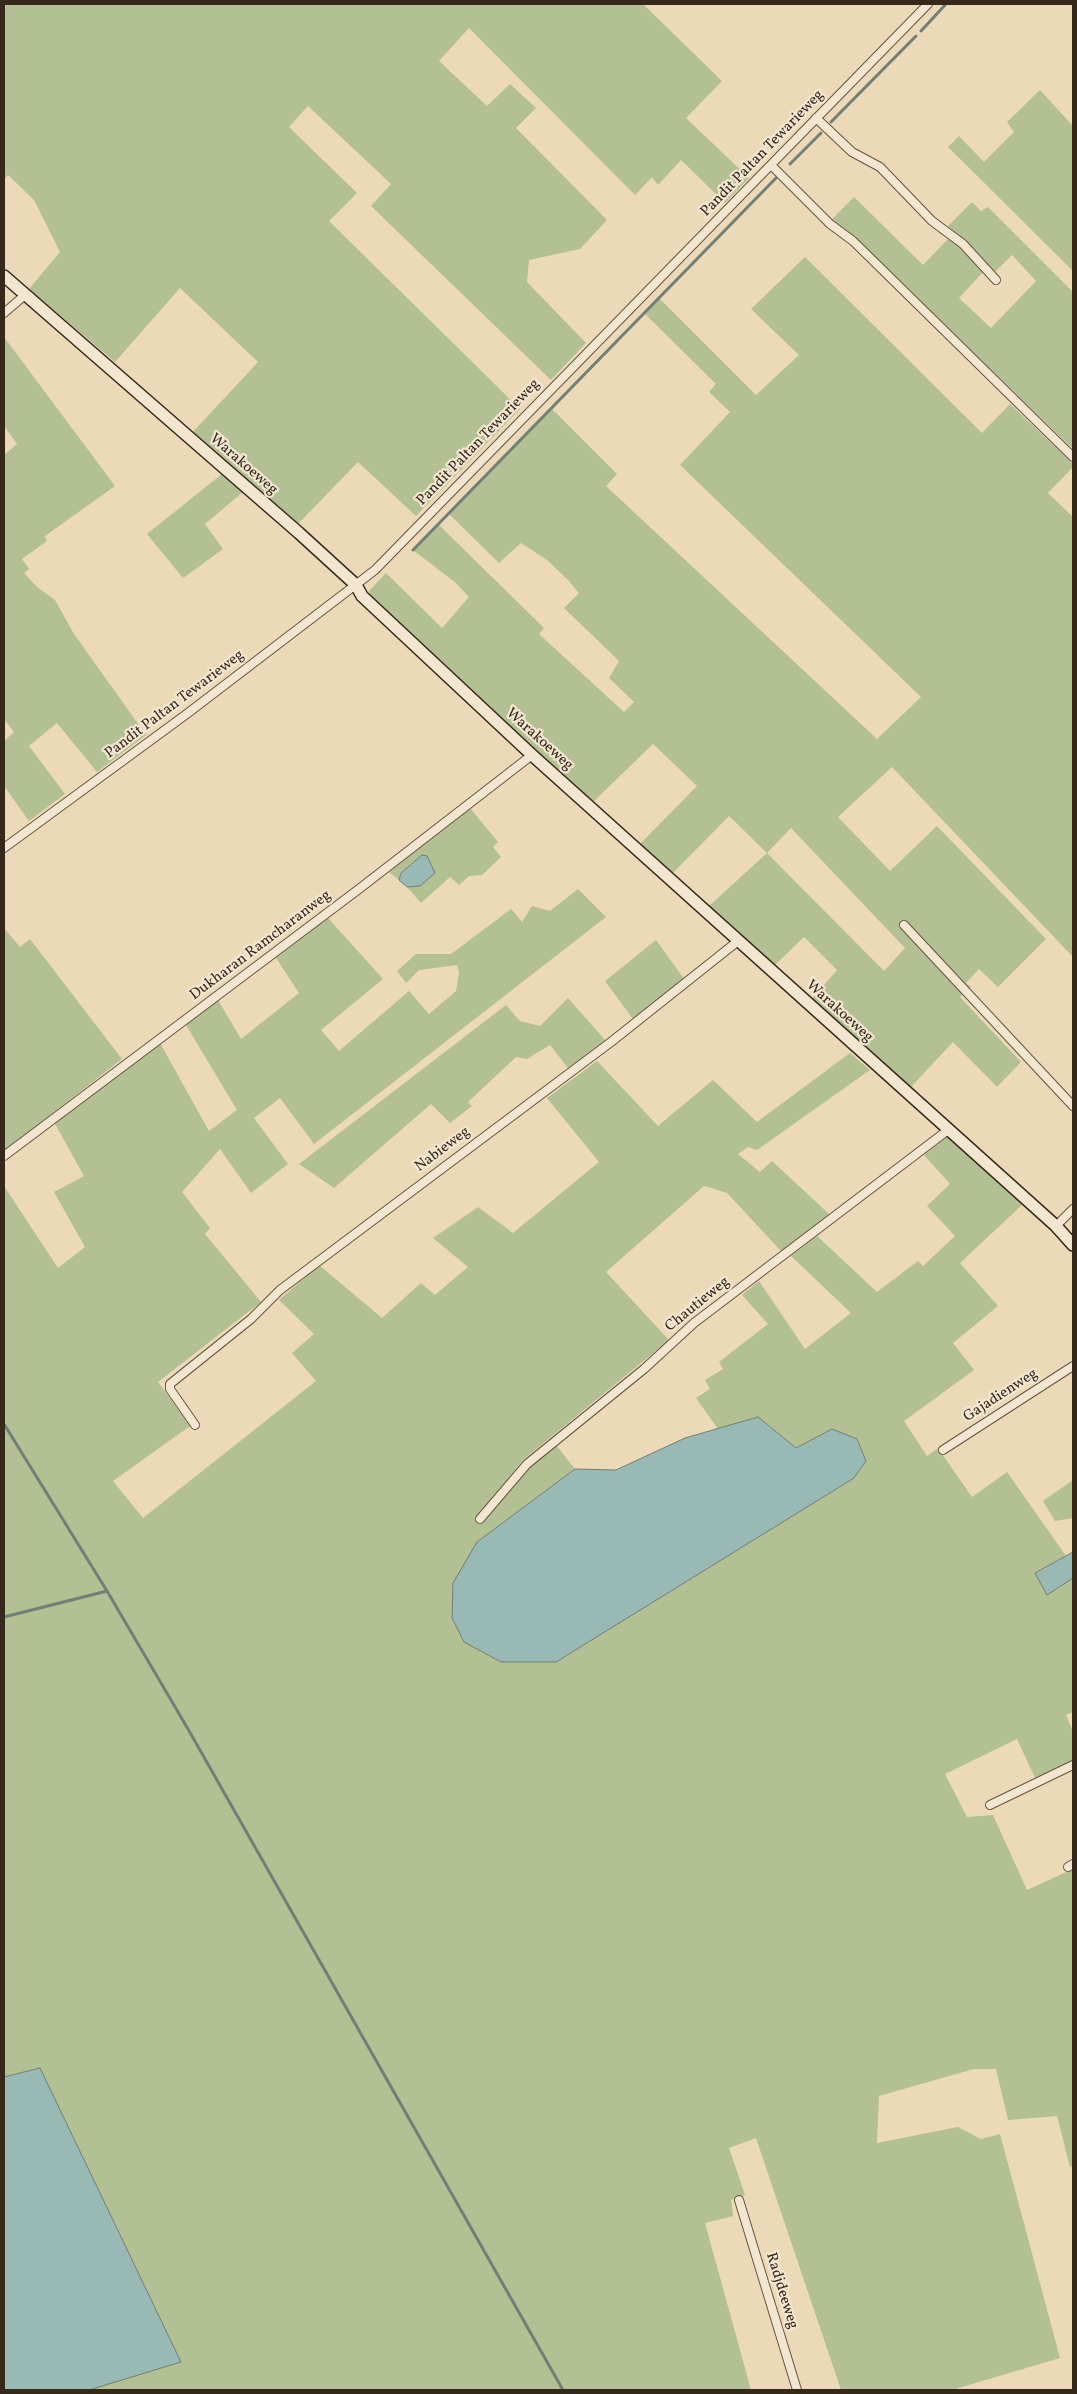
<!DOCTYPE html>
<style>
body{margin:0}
#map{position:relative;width:1077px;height:2394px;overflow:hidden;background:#ecd9b8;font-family:Vollkorn,serif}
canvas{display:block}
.frame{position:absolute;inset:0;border:5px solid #36281a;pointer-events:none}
</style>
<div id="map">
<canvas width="1077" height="2394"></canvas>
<div class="frame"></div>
</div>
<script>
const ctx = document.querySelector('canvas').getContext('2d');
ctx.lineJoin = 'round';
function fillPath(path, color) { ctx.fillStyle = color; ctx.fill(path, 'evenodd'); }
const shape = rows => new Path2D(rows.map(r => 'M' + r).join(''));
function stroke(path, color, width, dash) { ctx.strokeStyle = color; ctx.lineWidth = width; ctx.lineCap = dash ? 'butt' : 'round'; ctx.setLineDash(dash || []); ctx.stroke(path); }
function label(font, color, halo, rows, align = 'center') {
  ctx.font = font + ' Vollkorn,serif'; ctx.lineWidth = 4.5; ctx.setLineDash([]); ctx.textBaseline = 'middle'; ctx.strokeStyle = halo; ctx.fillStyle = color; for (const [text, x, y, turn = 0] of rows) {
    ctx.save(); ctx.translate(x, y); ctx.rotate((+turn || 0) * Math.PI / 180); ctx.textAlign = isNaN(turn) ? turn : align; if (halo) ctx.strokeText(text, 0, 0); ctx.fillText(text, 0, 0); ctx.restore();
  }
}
fillPath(shape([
 [4,4,643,4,722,81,686,118,749,178,725,203,681,160,658,185,652,177,635,195,469,28,439,61,487,106,510,84,536,108,516,128,607,220,580,249,529,260,527,282,586,343,551,380,371,206,391,184,308,106,289,127,357,193,329,221,520,409,416,516,358,462,295,527,191,434,258,362,180,288,115,362,29,289,60,252,34,200,8,175,4,179],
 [1040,90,1073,126,1073,271,948,147,959,136,984,162,1014,132,1007,122],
 [854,197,923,265,948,239,958,246,983,272,959,298,991,328,1036,281,1012,255,994,273,948,226,972,202,981,211,988,207,1073,292,1073,449,855,238,831,220],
 [805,257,982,433,1010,404,1073,464,1073,467,1048,493,1073,517,1073,957,892,767,838,817,890,871,937,826,1046,939,998,987,979,969,966,983,971,987,960,997,1021,1062,997,1087,953,1042,909,1089,811,1000,837,970,804,937,774,966,709,906,767,853,729,816,672,874,640,844,697,786,653,744,592,803,371,599,369,591,386,573,442,628,469,597,456,583,413,550,438,524,544,628,539,634,624,712,634,702,609,678,619,661,564,608,579,593,568,580,547,560,521,543,499,563,448,513,551,408,617,474,606,486,877,739,921,697,680,465,730,412,709,392,716,384,645,314,659,298,756,395,799,355,751,309],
 [791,828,905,948,884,971,767,853],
 [4,337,115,486,45,536,47,541,22,559,29,569,24,573,37,587,55,600,74,634,146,735,97,772,57,723,29,746,65,794,29,821,4,786,4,741,14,732,4,719,4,455,17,444,4,426],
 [222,474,243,492,205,524,223,549,183,578,147,534],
 [470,808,498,842,493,847,501,857,482,875,469,876,459,885,450,877,421,903,407,887,420,886,422,855,401,873,399,880,389,872],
 [578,889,606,917,314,1144,280,1098,254,1118,288,1164,251,1193,220,1149,182,1192,210,1228,205,1234,261,1302,158,1382,190,1426,113,1481,143,1518,316,1381,292,1353,314,1334,279,1300,319,1265,382,1318,421,1283,435,1295,468,1267,433,1238,478,1207,513,1233,599,1162,547,1098,597,1061,658,1126,713,1080,757,1122,850,1053,870,1070,757,1150,748,1147,738,1154,760,1172,772,1161,829,1214,782,1252,727,1193,704,1186,606,1272,669,1340,523,1460,475,1519,481,1523,529,1465,556,1445,575,1469,477,1542,854,1478,866,1461,857,1439,796,1448,758,1417,718,1429,696,1398,710,1389,705,1380,723,1369,719,1362,768,1324,742,1295,759,1281,805,1349,851,1313,791,1256,817,1236,877,1292,918,1261,923,1266,955,1236,927,1206,950,1184,924,1155,947,1137,1022,1205,960,1263,998,1306,953,1343,974,1370,904,1421,927,1456,938,1448,972,1497,1007,1472,1066,1556,1036,1572,1047,1594,1073,1578,1073,1712,1066,1715,1073,1732,1073,1762,1036,1780,1017,1739,945,1774,967,1817,993,1815,1027,1890,1073,1869,1073,2166,1070,2167,1057,2116,1008,2120,996,2069,974,2069,879,2096,877,2143,958,2127,981,2139,1000,2134,1060,2358,952,2390,841,2390,756,2138,729,2148,745,2195,731,2200,733,2216,705,2223,751,2390,77,2390,40,2068,4,2077,4,1186,58,1268,85,1247,54,1192,84,1176,54,1122,160,1043,209,1131,237,1110,186,1025,218,1000,241,1039,299,993,276,958,328,918,383,979,321,1030,339,1051,409,991,429,1014,456,991,459,973,457,965,419,970,406,983,397,971,416,954,451,954,511,909,522,922,532,906,550,911],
 [4,928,20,947,30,939,122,1059,4,1151],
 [656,940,684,979,633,1019,605,981],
 [568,998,605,1040,568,1068,550,1045,527,1059,516,1057,468,1102,472,1106,450,1123,431,1104,334,1188,299,1164,506,1005,520,1021,540,1026],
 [1073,1480,1073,1518,1055,1521,1043,1501]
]), '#b2c093');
const water = shape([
 [422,855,427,856,435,873,420,886,407,887,399,880,401,873,422,855],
 [758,1417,796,1448,832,1429,857,1439,866,1461,854,1478,556,1662,501,1662,464,1642,452,1618,453,1583,477,1542,575,1469,616,1470,685,1438,758,1417],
 [1073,1552,1073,1578,1047,1595,1035,1573,1073,1552],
 [40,2068,181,2362,89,2390,4,2390,4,2077,40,2068]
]);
fillPath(water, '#99b9b4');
stroke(water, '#717f76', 1);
stroke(shape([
 [921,31,946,4],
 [831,122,916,36],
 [790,164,821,133],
 [413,550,776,178],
 [4,1424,107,1591,188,1729,563,2390],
 [4,1617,107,1591]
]), '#717f76', 3);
const street = shape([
 [816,118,852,152,880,167,932,221,963,244,996,280],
 [771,165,830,224,853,241,1073,457],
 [4,313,25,295],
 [4,848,188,713,375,570,928,4],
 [904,925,1073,1106],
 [4,1156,359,889,532,755],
 [1056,1226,1073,1209],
 [195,1425,170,1389,170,1384,251,1319,280,1290,611,1042,738,941],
 [943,1450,1073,1366],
 [480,1519,527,1464,644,1369,694,1323,948,1130],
 [990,1805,1073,1765],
 [1068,1867,1073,1864],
 [739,2200,797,2390]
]);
const secondary = shape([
 [4,276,299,533,356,585,362,596,532,755,1056,1226,1073,1245]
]);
stroke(street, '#645442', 10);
stroke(secondary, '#36281a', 14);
stroke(street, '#f3e6d1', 8);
stroke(secondary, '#f3e6d1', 11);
label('15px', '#36281a', '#f3e6d1', [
 ["Pandit Paltan Tewarieweg",763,154,-46],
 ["Pandit Paltan Tewarieweg",479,443,-46],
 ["Warakoeweg",243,465,41],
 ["Pandit Paltan Tewarieweg",175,705,-37],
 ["Warakoeweg",539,740,42],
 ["Dukharan Ramcharanweg",261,946,-37],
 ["Warakoeweg",839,1012,42],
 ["Nabieweg",443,1150,-37],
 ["Chautieweg",698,1305,-39],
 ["Gajadienweg",1001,1396,-33],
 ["Radjdeeweg",781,2291,73]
]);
</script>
